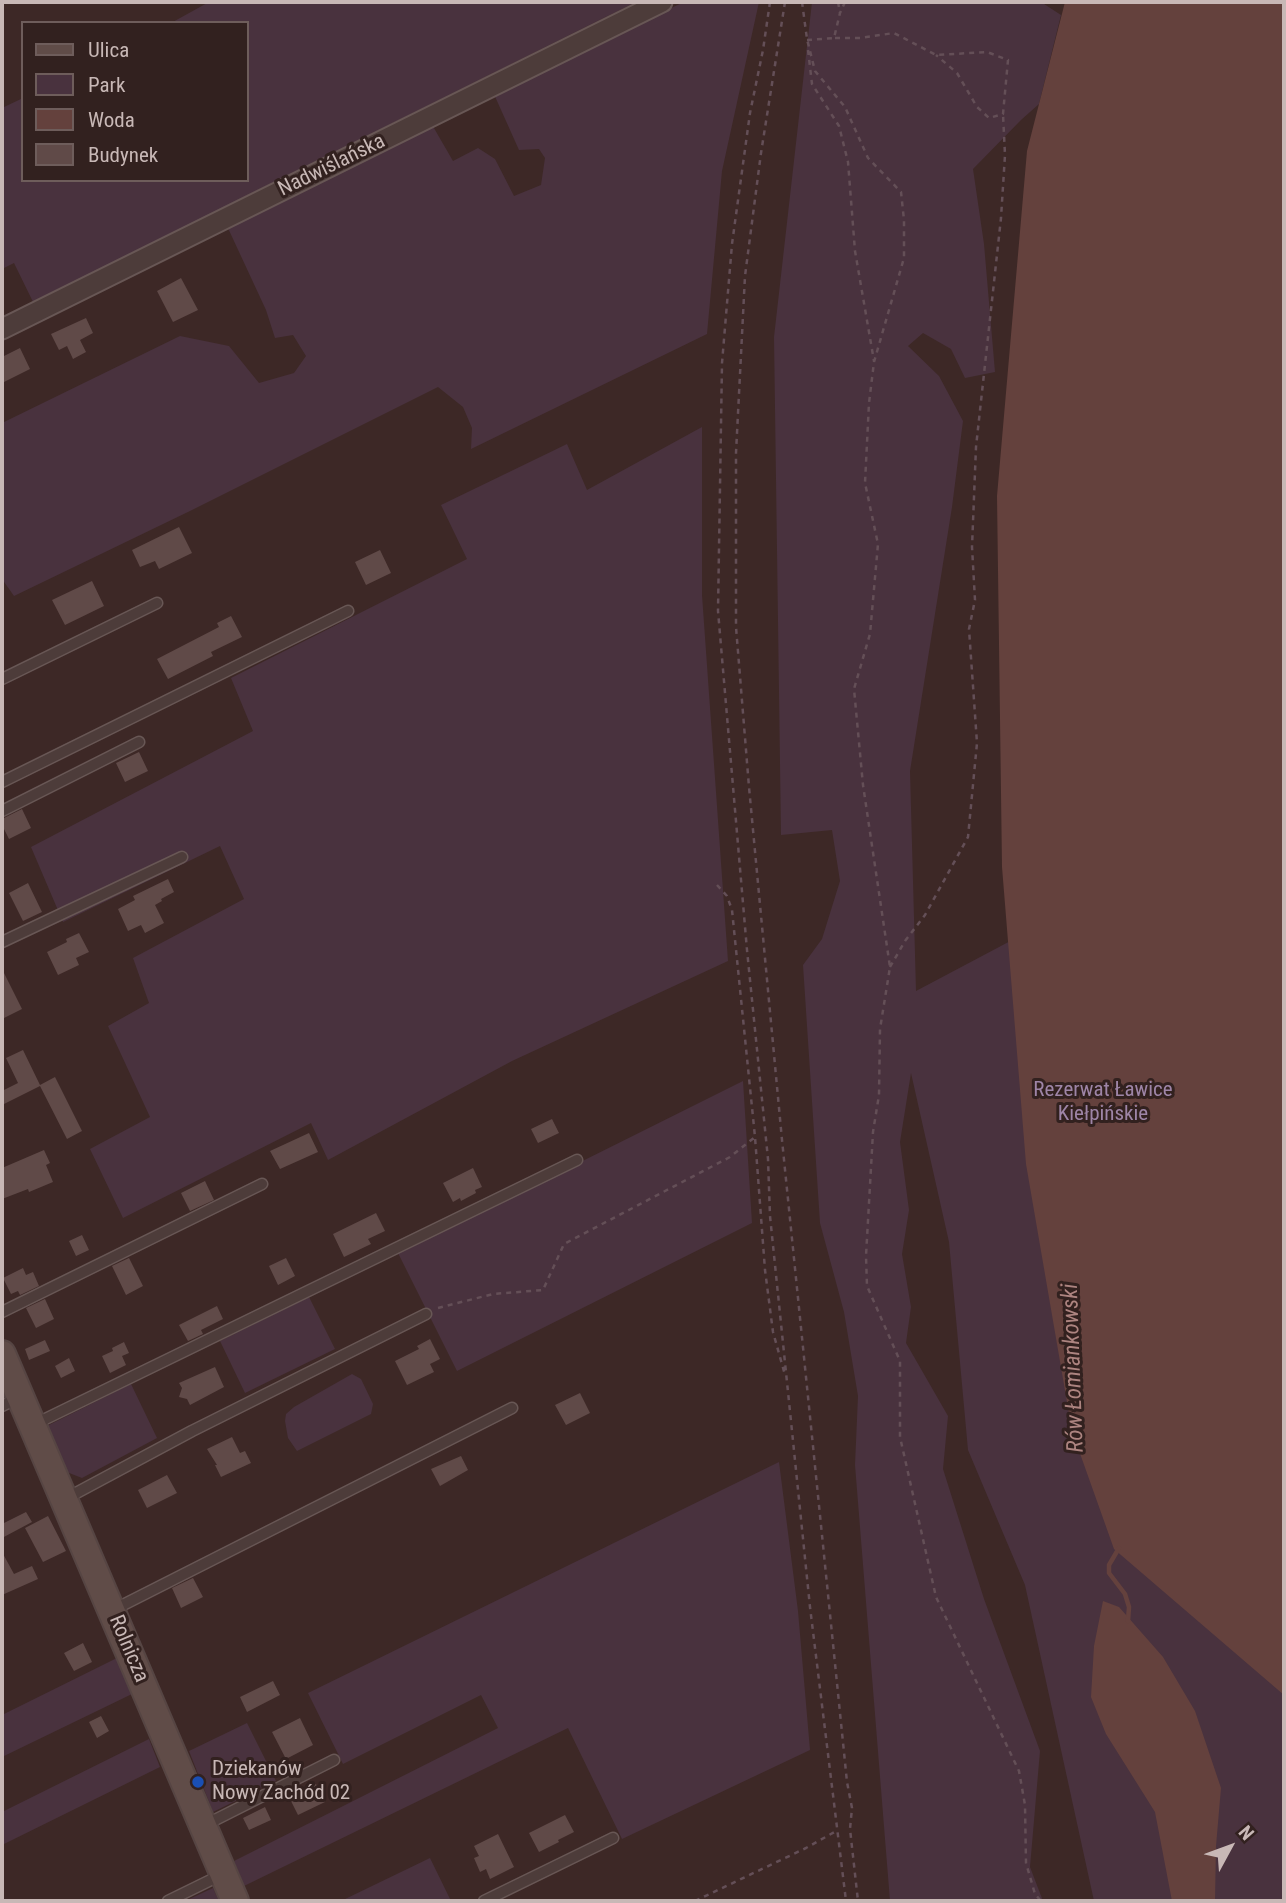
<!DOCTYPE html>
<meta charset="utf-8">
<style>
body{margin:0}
#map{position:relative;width:1286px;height:1903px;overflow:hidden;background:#3d2826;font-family:"Roboto Condensed",sans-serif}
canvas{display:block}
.frame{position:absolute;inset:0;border:4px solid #c8b8b6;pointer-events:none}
.legend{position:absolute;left:21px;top:21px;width:228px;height:161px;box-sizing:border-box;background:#32211f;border:2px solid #6e5d5b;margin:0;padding:9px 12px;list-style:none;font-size:21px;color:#c8b8b6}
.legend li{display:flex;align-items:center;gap:14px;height:35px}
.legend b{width:35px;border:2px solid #6e5d5b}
.north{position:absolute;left:1195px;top:1812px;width:70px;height:70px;-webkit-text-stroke:5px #32211f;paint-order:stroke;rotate:49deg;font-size:19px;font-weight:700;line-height:28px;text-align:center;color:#c8b8b6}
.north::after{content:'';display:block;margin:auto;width:24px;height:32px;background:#c8b8b6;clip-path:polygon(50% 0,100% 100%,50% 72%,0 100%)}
</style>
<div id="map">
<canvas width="1286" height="1903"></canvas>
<div class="frame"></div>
<ul class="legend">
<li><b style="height:9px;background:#604c48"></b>Ulica</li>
<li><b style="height:19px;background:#49323e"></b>Park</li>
<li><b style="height:19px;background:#64413d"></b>Woda</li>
<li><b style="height:19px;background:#604a48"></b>Budynek</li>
</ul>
<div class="north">N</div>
</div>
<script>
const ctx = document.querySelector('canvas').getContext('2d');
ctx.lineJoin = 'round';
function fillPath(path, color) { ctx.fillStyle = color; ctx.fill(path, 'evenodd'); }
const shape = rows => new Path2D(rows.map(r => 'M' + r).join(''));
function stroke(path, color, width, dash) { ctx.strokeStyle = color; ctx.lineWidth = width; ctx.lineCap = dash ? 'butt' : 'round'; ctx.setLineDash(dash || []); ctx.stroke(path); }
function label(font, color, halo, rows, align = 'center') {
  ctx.font = font + ' "Roboto Condensed",sans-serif'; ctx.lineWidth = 6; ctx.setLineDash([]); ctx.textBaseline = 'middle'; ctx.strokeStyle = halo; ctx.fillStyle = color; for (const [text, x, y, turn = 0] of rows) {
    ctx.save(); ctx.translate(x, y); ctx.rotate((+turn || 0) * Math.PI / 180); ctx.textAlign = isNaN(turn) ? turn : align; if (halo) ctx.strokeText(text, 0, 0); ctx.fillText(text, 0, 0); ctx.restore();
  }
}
fillPath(shape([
 [209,2,636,2,202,218,35,306,14,263,2,269,2,108,23,98,23,180,247,180,247,23,171,23],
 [684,2,759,2,722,171,707,334,471,449,472,428,463,407,438,387,190,511,14,596,2,579,2,423,180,336,229,346,259,383,294,373,306,356,293,335,275,338,266,310,227,226,431,123,453,161,478,148,495,159,514,196,541,185,545,158,539,149,519,150,493,92],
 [812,2,1041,2,1061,15,1039,104,1021,120,973,169,984,244,995,372,965,378,951,349,923,333,908,346,939,376,963,421,952,507,910,771,916,991,1284,796,1284,1901,1094,1901,1025,1585,968,1450,949,1242,911,1073,900,1142,909,1210,902,1254,911,1307,906,1343,948,1416,943,1469,984,1599,1040,1751,1030,1867,1043,1901,890,1901,855,1465,858,1396,844,1312,820,1223,803,965,822,939,840,881,832,830,781,835,774,337],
 [702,427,702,595,728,961,512,1061,328,1160,311,1123,123,1218,90,1149,150,1117,108,1026,149,1003,133,958,244,899,220,846,63,922,31,847,253,731,231,678,467,559,441,505,567,444,587,490],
 [743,1081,752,1223,457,1371,398,1253],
 [309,1297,335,1349,245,1393,220,1341],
 [352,1374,361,1379,373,1404,371,1414,297,1451,288,1438,285,1421,286,1414,294,1407],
 [131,1384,157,1438,82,1478,64,1471,45,1427],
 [779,1462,798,1611,810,1750,622,1839,568,1728,244,1886,234,1861,498,1728,481,1695,343,1764,308,1693],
 [119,1657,132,1694,2,1757,2,1715],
 [247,1723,276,1781,213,1812,189,1751],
 [149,1739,160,1767,2,1845,2,1812],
 [430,1858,451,1901,341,1901],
 [213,1888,219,1901,185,1901]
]), '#49323e');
fillPath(shape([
 [1065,2,1284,2,1284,1695,1114,1549,1072,1431,1026,1164,1002,867,997,496,1027,151],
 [1103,1601,1119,1607,1163,1657,1195,1711,1221,1788,1216,1846,1215,1901,1172,1901,1155,1812,1106,1734,1091,1697,1094,1646]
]), '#64413d');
stroke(shape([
 [1119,1548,1109,1565,1109,1573,1125,1594,1129,1607,1128,1621]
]), '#64413d', 4.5);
fillPath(shape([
 [181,278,198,310,173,322,157,291],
 [86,318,93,333,80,340,86,352,73,359,67,346,59,350,51,334],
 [20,348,30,369,2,383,2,357],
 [179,527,192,553,159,569,155,561,140,567,132,550],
 [380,550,391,573,366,585,355,562],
 [92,581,104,606,65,625,52,600],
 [231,616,242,637,211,652,213,656,168,679,157,659,219,627,217,623],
 [139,752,148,771,125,782,116,763],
 [22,809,31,828,9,839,2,825,2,819],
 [168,879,174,892,161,899,162,901,155,905,164,923,145,933,141,925,128,931,118,909,135,900,133,896],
 [28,883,42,912,23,921,9,893],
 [79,933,89,952,76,958,79,965,58,975,47,952,67,942,66,939],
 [2,969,22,1009,2,1019],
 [23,1050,40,1085,55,1077,82,1131,67,1139,40,1086,2,1105,2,1091,18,1083,6,1058],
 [552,1119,559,1133,538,1143,531,1129],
 [309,1133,318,1152,280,1169,270,1151],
 [44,1150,50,1163,46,1165,53,1182,29,1192,28,1189,2,1199,2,1168],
 [473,1168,482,1187,475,1190,476,1193,461,1201,460,1198,453,1202,443,1183],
 [205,1181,214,1200,190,1211,181,1193],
 [376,1213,385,1231,368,1239,371,1244,344,1257,333,1234],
 [82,1235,89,1250,76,1256,69,1241],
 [129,1258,143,1286,126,1295,112,1266],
 [286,1258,295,1276,278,1285,269,1266],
 [23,1268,26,1275,33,1272,39,1286,20,1295,18,1291,11,1294,3,1278],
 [45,1299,54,1319,36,1328,26,1308],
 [217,1306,223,1319,201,1330,203,1334,188,1341,179,1325],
 [430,1339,440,1359,430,1364,434,1372,407,1385,395,1361,419,1349,417,1346],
 [45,1340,50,1351,29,1360,25,1349],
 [124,1342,129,1353,122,1356,126,1365,110,1373,102,1356,113,1351,112,1348],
 [69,1358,75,1371,61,1378,55,1366],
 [215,1367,224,1387,190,1405,187,1399,179,1397,182,1388,179,1383],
 [580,1393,590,1413,566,1425,555,1405],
 [232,1437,240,1453,245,1451,251,1463,221,1477,215,1465,217,1465,207,1449],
 [461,1456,468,1470,440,1486,431,1469],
 [167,1475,177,1493,147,1508,138,1490],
 [26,1512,32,1522,2,1538,2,1524],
 [48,1516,66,1551,43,1562,25,1528],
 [2,1552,14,1574,32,1566,38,1579,2,1595],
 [193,1578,203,1597,181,1608,172,1588],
 [83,1643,92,1662,74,1671,64,1653],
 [273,1681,280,1695,247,1712,240,1697],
 [101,1716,109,1731,97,1738,89,1722],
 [300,1718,313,1745,286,1759,272,1732],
 [316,1784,325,1802,298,1815,289,1797],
 [265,1807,271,1820,249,1830,243,1818],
 [565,1815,574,1832,558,1840,559,1842,539,1852,529,1833],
 [498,1834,514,1867,490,1879,486,1869,480,1872,474,1858,479,1856,474,1846]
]), '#604a48');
const lane = shape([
 [2,679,157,603],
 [2,782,348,611],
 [2,811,139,742],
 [2,942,182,857],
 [2,1312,262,1184],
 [2,1406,20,1397],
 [33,1425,577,1160],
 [65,1499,192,1431,426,1314],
 [113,1610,512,1408],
 [203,1826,334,1760],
 [168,1901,221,1875],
 [484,1901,613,1838]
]);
const street = shape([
 [2,329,662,2]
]);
const secondary = shape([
 [2,1354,235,1901]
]);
stroke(lane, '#685755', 13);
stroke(street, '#685755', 23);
stroke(secondary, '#564543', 30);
stroke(shape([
 [770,2,763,50,750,113,732,244,722,363,718,611,747,950,768,1159,770,1216,810,1607,846,1901],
 [785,2,761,153,745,276,736,453,736,627,749,787,782,1140,847,1782,852,1808,850,1829,858,1901],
 [802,2,807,39,815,71,845,107,868,158,901,192,904,220,904,258,874,362,869,403,865,483,878,544,870,634,854,689,863,785,890,967,880,1029,879,1095,873,1132,866,1256,867,1286,900,1361,900,1437,936,1597,1019,1771,1025,1805,1026,1863,1035,1894,1041,1901],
 [838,2,840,13],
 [835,38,860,38,894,33,936,55,987,52,1008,60,1003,114,989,118,977,107,957,73,936,55],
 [807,40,834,38,840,13,845,2],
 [808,50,812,84,839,126,848,162,855,251,874,361],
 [717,885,727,896,732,910,755,1137,765,1270,773,1332,785,1375],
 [890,967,905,941,925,915,968,837,977,743,969,629,975,600,972,547,976,447,1001,218,1005,155,1003,114],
 [438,1308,493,1294,543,1290,564,1244,730,1157,755,1137],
 [695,1901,806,1848,838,1830]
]), '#644f57', 2.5, [5, 5]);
stroke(lane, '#4d3c3a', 10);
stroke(street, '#4d3c3a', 19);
stroke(secondary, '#604c48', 26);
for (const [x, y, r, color] of [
 [198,1782,7,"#1a4fb4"]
]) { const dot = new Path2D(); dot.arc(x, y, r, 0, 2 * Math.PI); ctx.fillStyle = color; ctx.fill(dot); stroke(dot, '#32211f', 2.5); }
label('21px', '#c8b8b6', '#32211f', [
 ["Nadwiślańska",332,166,-26],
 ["Rolnicza",128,1649,67]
]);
label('21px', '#9e85a7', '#32211f', [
 ["Rezerwat Ławice",1103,1091],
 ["Kiełpińskie",1103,1115]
]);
label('21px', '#c8b8b6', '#32211f', [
 ["Dziekanów",212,1770],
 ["Nowy Zachód 02",212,1794]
], 'left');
label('italic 23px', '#ad8480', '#32211f', [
 ["Rów Łomiankowski",1074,1368,-92]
]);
</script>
